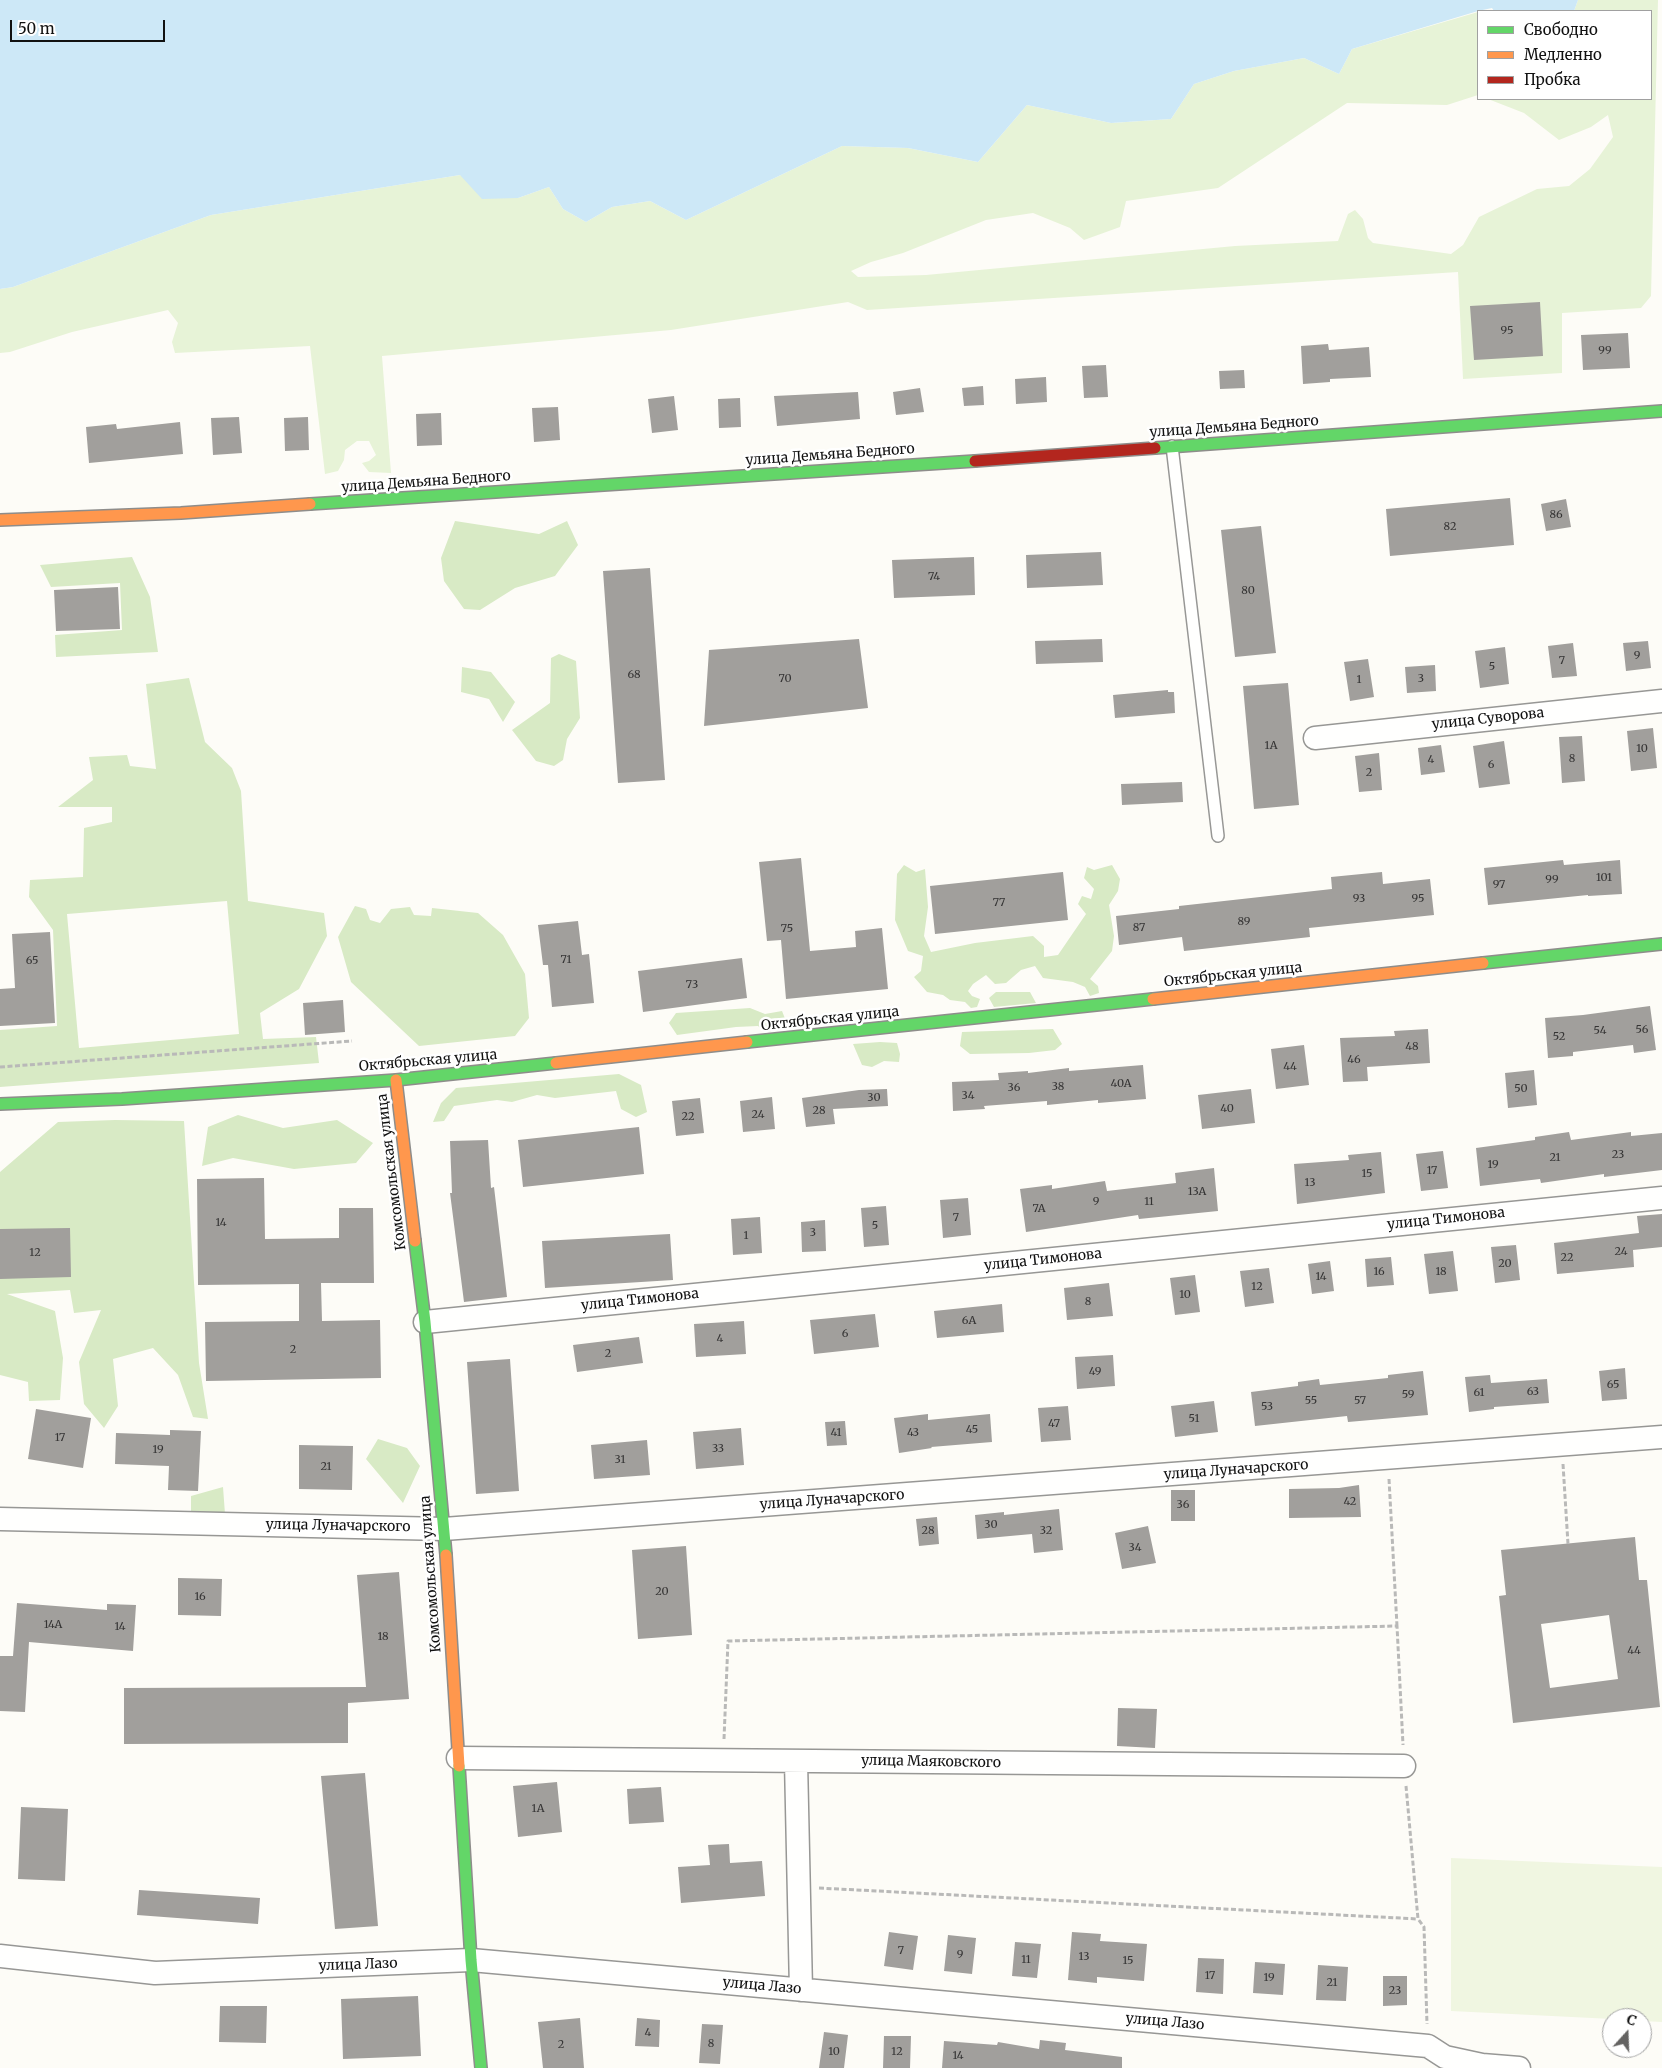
<!DOCTYPE html>
<meta charset="utf-8">
<style>
body{margin:0}
#map{position:relative;width:1662px;height:2068px;overflow:hidden;background:#fdfcf7;font-family:Merriweather,serif}
canvas{display:block}
.legend{position:absolute;left:1477px;top:10px;width:175px;height:90px;box-sizing:border-box;background:#fff;border:1px solid #a0a0a0;margin:0;padding:6px 9px;list-style:none;font-size:15px;color:#111}
.legend li{display:flex;align-items:center;gap:10px;height:25px}
.legend b{width:25px;border:1px solid #a0a0a0}
.north{position:absolute;left:1602px;top:2008px;width:50px;height:50px;box-sizing:border-box;background:#fff;border:1px solid #a0a0a0;border-radius:50%;rotate:20deg;font-size:14px;font-weight:700;line-height:20px;text-align:center;color:#111}
.north::after{content:'';display:block;margin:auto;width:18px;height:22px;background:#646362;clip-path:polygon(50% 0,100% 100%,50% 72%,0 100%)}
.scale{position:absolute;left:10px;top:20px;width:155px;height:22px;box-sizing:border-box;border:2px solid #111;border-top:0;padding-left:6px;font-size:15px;line-height:18px;white-space:nowrap;color:#111;-webkit-text-stroke:4px #fff;paint-order:stroke}
</style>
<div id="map">
<canvas width="1662" height="2068"></canvas>
<ul class="legend">
<li><b style="height:6px;background:#63d668"></b>Свободно</li>
<li><b style="height:6px;background:#ff974d"></b>Медленно</li>
<li><b style="height:6px;background:#b3261e"></b>Пробка</li>
</ul>
<div class="north">С</div>
<div class="scale">50 m</div>
</div>
<script>
const ctx = document.querySelector('canvas').getContext('2d');
ctx.lineJoin = 'round';
function fillPath(path, color) { ctx.fillStyle = color; ctx.fill(path, 'evenodd'); }
const shape = rows => new Path2D(rows.map(r => 'M' + r).join(''));
function stroke(path, color, width, dash) { ctx.strokeStyle = color; ctx.lineWidth = width; ctx.lineCap = dash ? 'butt' : 'round'; ctx.setLineDash(dash || []); ctx.stroke(path); }
function label(font, color, halo, rows, align = 'center') {
  ctx.font = font + ' Merriweather,serif'; ctx.lineWidth = 5; ctx.setLineDash([]); ctx.textBaseline = 'middle'; ctx.strokeStyle = halo; ctx.fillStyle = color; for (const [text, x, y, turn = 0] of rows) {
    ctx.save(); ctx.translate(x, y); ctx.rotate((+turn || 0) * Math.PI / 180); ctx.textAlign = isNaN(turn) ? turn : align; if (halo) ctx.strokeText(text, 0, 0); ctx.fillText(text, 0, 0); ctx.restore();
  }
}
fillPath(shape([
 [1578,0,1658,0,1651,296,1641,308,1562,313,1562,373,1463,379,1458,272,867,310,848,302,671,330,382,356,391,473,369,472,362,463,369,461,376,455,369,441,357,441,345,450,344,460,338,471,325,474,310,346,175,353,172,342,178,323,168,310,72,332,10,352,0,353,0,289,13,287,211,215,460,175,518,198,549,187,563,209,586,222,612,207,650,201,686,220,842,146,908,148,978,162,1027,105,1111,123,1171,119,1194,84,1234,71,1304,58,1339,74,1352,49,1478,12,1478,95,1447,105,1347,103,1218,188,1126,201,1120,227,1084,240,1070,228,1033,213,986,220,903,253,871,262,851,271,858,277,926,275,1235,246,1338,241,1348,214,1355,210,1363,219,1368,238,1373,243,1451,254,1463,245,1479,217,1537,189,1569,186,1590,169,1613,137,1608,115,1591,127,1559,140,1524,113,1488,99,1651,99,1651,11,1574,11]
]), '#e7f3d7');
fillPath(shape([
 [455,521,539,534,567,521,578,545,555,576,515,588,480,610,464,609,444,581,441,558],
 [132,557,150,597,158,652,56,657,55,635,122,630,120,583,51,587,40,565],
 [559,654,576,661,580,718,567,739,563,760,554,766,536,761,512,730,550,703,551,658],
 [462,667,491,672,515,702,503,722,489,699,461,692],
 [189,678,205,742,232,768,241,791,248,901,324,913,327,936,299,989,260,1013,263,1039,316,1037,319,1063,0,1087,0,1030,57,1026,53,930,29,897,30,880,83,877,84,828,112,822,112,807,58,807,93,780,89,757,127,755,130,766,156,769,146,684],
 [227,901,239,1034,79,1048,67,914],
 [904,865,916,872,925,869,928,907,924,936,931,952,975,943,1033,936,1044,946,1044,957,1058,955,1086,914,1078,904,1082,896,1091,899,1094,889,1084,878,1087,867,1094,870,1112,865,1120,879,1118,891,1109,905,1114,936,1112,951,1090,979,1098,986,1099,993,1090,996,1085,987,1073,982,1043,978,1035,966,1021,970,1006,983,995,984,986,975,973,984,968,991,972,996,980,999,977,1007,971,1008,965,1002,950,1000,943,995,927,992,914,977,921,971,923,956,908,951,895,920,897,874],
 [355,906,366,909,370,920,380,923,391,909,410,907,414,915,431,916,432,908,478,913,503,935,525,974,529,1018,515,1036,419,1046,351,982,338,937],
 [996,992,1030,992,1036,1003,994,1007,989,998],
 [750,1008,765,1014,782,1011,786,1021,779,1030,765,1032,758,1026,736,1027,677,1035,669,1023,676,1013],
 [1053,1029,1062,1044,1055,1050,1029,1053,970,1054,960,1046,962,1032],
 [880,1042,897,1043,900,1054,899,1062,884,1061,872,1067,862,1065,853,1044],
 [619,1074,641,1085,647,1112,636,1117,621,1109,616,1091,555,1098,537,1095,512,1102,497,1100,454,1106,444,1121,433,1122,441,1103,456,1088],
 [238,1115,283,1128,337,1120,373,1143,356,1163,294,1169,233,1158,202,1166,208,1127],
 [115,1120,184,1121,199,1363,208,1419,193,1417,178,1375,153,1348,113,1359,118,1406,104,1428,84,1404,79,1362,101,1310,74,1313,70,1290,7,1294,55,1311,63,1358,60,1400,29,1401,28,1382,0,1375,0,1172,58,1122],
 [378,1439,407,1448,420,1466,403,1503,366,1459],
 [223,1487,225,1514,191,1512,191,1496]
]), '#d8eac5');
fillPath(shape([
 [1451,1858,1662,1867,1662,2022,1642,2021,1642,2018,1612,2019,1451,2011]
]), '#f0f6e1');
fillPath(shape([
 [0,0,1578,0,1574,11,1494,11,1492,8,1478,11,1352,49,1339,74,1304,58,1234,71,1194,84,1171,119,1111,123,1027,105,978,162,908,148,842,146,686,220,650,201,612,207,586,222,563,209,549,187,518,198,482,199,460,175,211,215,13,287,0,289]
]), '#cde8f7');
fillPath(shape([
 [1540,302,1543,356,1474,360,1470,306],
 [1628,333,1630,368,1583,370,1581,335],
 [1328,344,1329,350,1369,347,1371,377,1330,379,1330,382,1303,384,1301,346],
 [1106,365,1108,397,1084,398,1082,366],
 [1244,370,1245,388,1220,389,1219,371],
 [1046,377,1047,402,1016,404,1015,379],
 [983,386,984,405,964,406,962,388],
 [920,388,924,412,896,415,893,392],
 [858,392,860,419,777,426,774,396],
 [674,396,678,430,652,433,648,399],
 [740,398,741,427,719,428,718,399],
 [558,407,560,440,534,442,532,408],
 [441,413,442,445,417,446,416,414],
 [239,417,242,453,213,455,211,418],
 [308,417,309,450,285,451,284,418],
 [180,422,183,454,89,463,86,427,116,424,117,429],
 [1510,498,1514,545,1390,556,1386,509],
 [1566,499,1571,527,1546,531,1541,504],
 [1261,526,1276,653,1235,657,1221,530],
 [1101,552,1103,585,1027,588,1026,555],
 [974,557,975,595,894,598,892,560],
 [650,568,665,780,618,783,603,571],
 [118,587,120,629,56,631,54,590],
 [859,639,868,708,704,726,709,650],
 [1102,639,1103,662,1036,664,1035,641],
 [1648,641,1651,668,1626,671,1623,643],
 [1573,643,1577,676,1552,678,1548,646],
 [1505,647,1509,684,1480,688,1475,651],
 [1368,659,1374,697,1350,701,1344,662],
 [1435,665,1436,691,1407,693,1405,667],
 [1288,683,1299,805,1254,809,1243,686],
 [1168,690,1168,692,1174,692,1175,713,1115,718,1113,695],
 [1653,728,1657,768,1631,771,1627,731],
 [1582,736,1585,781,1562,783,1559,737],
 [1504,741,1510,784,1479,788,1473,746],
 [1441,745,1445,772,1421,775,1418,748],
 [1379,753,1382,790,1359,792,1355,756],
 [1182,782,1183,802,1122,805,1121,784],
 [801,858,810,951,856,947,855,931,882,928,888,989,786,999,781,940,767,941,759,862],
 [1563,860,1564,865,1620,860,1622,894,1588,896,1588,895,1488,905,1484,868],
 [1063,872,1068,920,935,934,930,886],
 [1382,872,1383,884,1430,879,1434,915,1309,928,1310,937,1184,951,1182,937,1119,945,1116,916,1179,909,1179,906,1332,889,1331,877],
 [578,921,582,955,589,954,594,1003,552,1007,548,965,543,965,538,925],
 [50,932,55,1023,0,1026,0,989,15,988,12,934],
 [742,958,747,998,643,1012,638,971],
 [343,1000,345,1032,305,1035,303,1003],
 [1650,1006,1656,1050,1634,1053,1633,1045,1573,1052,1573,1056,1548,1058,1545,1018,1583,1015],
 [1428,1029,1430,1063,1367,1067,1368,1081,1343,1082,1340,1038,1395,1036,1394,1031],
 [1304,1045,1309,1085,1276,1089,1271,1049],
 [1143,1065,1146,1099,1098,1103,1098,1100,1047,1105,1047,1101,984,1106,985,1109,953,1111,952,1082,999,1080,998,1073,1028,1071,1028,1073,1069,1068,1069,1071],
 [1534,1070,1537,1105,1508,1108,1505,1073],
 [887,1089,888,1106,833,1109,835,1124,806,1127,802,1098,859,1090],
 [1251,1089,1255,1123,1202,1129,1198,1095],
 [772,1097,775,1129,743,1132,740,1101],
 [700,1098,704,1133,676,1136,672,1101],
 [639,1127,644,1174,523,1187,518,1140],
 [1569,1132,1571,1140,1631,1132,1631,1136,1662,1133,1662,1170,1604,1177,1604,1174,1541,1183,1540,1179,1480,1186,1476,1148,1535,1140,1535,1137],
 [488,1140,491,1188,494,1187,507,1297,464,1302,450,1193,452,1193,450,1141],
 [1443,1151,1448,1188,1421,1191,1416,1154],
 [1381,1152,1385,1193,1297,1204,1294,1164,1349,1160,1348,1155],
 [1214,1168,1218,1211,1139,1219,1138,1215,1026,1232,1020,1189,1052,1185,1052,1189,1105,1181,1107,1191,1176,1183,1175,1173],
 [264,1178,265,1239,339,1238,339,1208,373,1208,374,1283,321,1283,322,1321,380,1320,381,1378,206,1381,205,1322,299,1321,299,1284,198,1285,197,1179],
 [968,1198,971,1235,943,1238,940,1200],
 [886,1206,889,1245,864,1247,861,1208],
 [1662,1214,1662,1247,1633,1250,1634,1267,1557,1274,1554,1243,1639,1233,1637,1216],
 [760,1217,762,1253,733,1255,731,1219],
 [825,1220,826,1251,802,1252,801,1222],
 [70,1228,71,1277,0,1279,0,1229],
 [670,1234,673,1280,545,1288,542,1241],
 [1516,1245,1520,1280,1495,1283,1491,1247],
 [1453,1251,1458,1291,1429,1294,1424,1254],
 [1391,1257,1394,1285,1367,1287,1365,1259],
 [1330,1261,1334,1291,1312,1294,1308,1264],
 [1269,1268,1274,1303,1245,1307,1240,1271],
 [1195,1275,1200,1312,1175,1315,1170,1278],
 [1109,1283,1113,1316,1067,1320,1064,1288],
 [1002,1304,1004,1332,937,1338,934,1311],
 [875,1314,879,1347,814,1354,810,1320],
 [744,1321,746,1354,696,1357,694,1324],
 [639,1337,643,1363,577,1372,573,1345],
 [1113,1355,1115,1386,1077,1389,1075,1357],
 [510,1359,519,1491,476,1494,467,1362],
 [1625,1368,1627,1399,1602,1401,1599,1371],
 [1423,1371,1428,1415,1348,1422,1347,1416,1255,1426,1251,1392,1298,1386,1298,1382,1319,1379,1320,1385,1388,1378,1388,1375],
 [1490,1375,1491,1383,1547,1379,1549,1403,1494,1407,1494,1409,1469,1412,1465,1377],
 [1214,1401,1218,1432,1175,1437,1171,1406],
 [1068,1406,1071,1440,1041,1442,1038,1408],
 [36,1409,91,1418,83,1468,28,1459],
 [928,1414,928,1420,990,1414,992,1442,931,1447,932,1448,899,1453,894,1418],
 [845,1421,847,1445,827,1446,825,1422],
 [741,1428,744,1465,696,1469,693,1432],
 [170,1430,201,1431,198,1491,168,1490,169,1466,115,1464,116,1433,170,1435],
 [647,1440,650,1475,594,1479,591,1445],
 [299,1445,353,1446,352,1490,299,1489],
 [1359,1485,1361,1517,1289,1518,1289,1489,1339,1488],
 [1171,1490,1195,1490,1195,1521,1171,1521],
 [1059,1509,1063,1550,1034,1553,1032,1534,977,1539,975,1515,1004,1512,1004,1515],
 [937,1517,939,1544,919,1546,916,1519],
 [1148,1526,1156,1563,1122,1569,1115,1533],
 [1635,1537,1639,1580,1647,1580,1660,1707,1513,1723,1499,1596,1506,1595,1501,1550],
 [1609,1615,1618,1679,1550,1688,1541,1624],
 [686,1546,692,1635,638,1639,632,1550],
 [399,1572,409,1699,348,1703,348,1743,124,1744,124,1688,366,1687,357,1575],
 [178,1578,222,1579,221,1616,178,1615],
 [17,1603,107,1610,107,1604,136,1605,133,1651,29,1642,25,1712,0,1711,0,1656,13,1656],
 [1118,1708,1157,1709,1155,1748,1117,1746],
 [365,1773,378,1926,335,1929,321,1776],
 [557,1782,562,1832,518,1837,513,1786],
 [661,1787,664,1822,629,1824,627,1789],
 [21,1807,68,1809,65,1881,18,1879],
 [729,1844,730,1863,762,1861,765,1896,681,1903,678,1867,710,1865,708,1845],
 [139,1890,260,1898,258,1924,137,1915],
 [889,1932,918,1936,913,1970,884,1966],
 [1072,1932,1101,1934,1100,1941,1147,1944,1144,1981,1097,1977,1097,1983,1068,1980],
 [948,1935,976,1938,972,1974,944,1971],
 [1015,1942,1041,1944,1037,1978,1012,1976],
 [1198,1958,1224,1959,1223,1994,1196,1992],
 [1255,1962,1285,1964,1283,1995,1253,1993],
 [1318,1965,1348,1967,1346,2001,1316,2000],
 [1383,1976,1407,1976,1407,2005,1383,2006],
 [418,1996,421,2056,343,2059,341,1999],
 [220,2006,267,2006,266,2043,219,2042],
 [580,2018,584,2068,543,2068,538,2022],
 [637,2018,660,2020,659,2047,635,2046],
 [702,2024,723,2025,720,2064,699,2063],
 [824,2032,848,2035,844,2068,819,2068],
 [884,2036,911,2036,910,2068,883,2068],
 [1040,2040,1066,2043,1065,2050,1122,2057,1122,2068,942,2068,944,2041,997,2045,998,2042,1039,2049]
]), '#a19f9c');
const lane = shape([
 [1172,446,1218,836]
]);
const street = shape([
 [1315,738,1662,701],
 [425,1322,1662,1198],
 [0,1519,444,1529,1662,1437],
 [458,1758,1404,1766],
 [796,1761,801,1990],
 [0,1956,155,1973,471,1960,1428,2046,1445,2057,1482,2065,1519,2068]
]);
const fast = shape([
 [1155,448,1662,411],
 [310,504,975,461],
 [1483,963,1662,944],
 [747,1042,1153,999],
 [0,1104,122,1099,396,1080,556,1063],
 [415,1241,425,1322,446,1555],
 [459,1766,471,1960,481,2068]
]);
const slow = shape([
 [0,520,181,513,310,504],
 [1153,999,1483,963],
 [556,1063,747,1042],
 [396,1080,415,1241],
 [446,1555,459,1766]
]);
const jam = shape([
 [975,461,1155,448]
]);
stroke(lane, '#979795', 14);
stroke(street, '#979795', 25);
stroke(fast, '#8e8d8b', 14);
stroke(slow, '#8e8d8b', 14);
stroke(jam, '#8e8d8b', 14);
stroke(shape([
 [0,1067,352,1041],
 [1563,1464,1568,1544],
 [1389,1479,1397,1626],
 [724,1739,728,1641,1397,1626,1403,1745],
 [1406,1786,1418,1919,1424,1927,1427,2024],
 [819,1888,1418,1919]
]), '#b9b9b8', 3, [5, 2.5]);
stroke(lane, '#fffffe', 11);
stroke(street, '#fffffe', 22);
stroke(fast, '#63d668', 11);
stroke(slow, '#ff974d', 11);
stroke(jam, '#b3261e', 11);
label('11px', '#353434', null, [
 ["95",1507,331],
 ["99",1605,351],
 ["86",1556,515],
 ["82",1450,527],
 ["74",934,577],
 ["80",1248,591],
 ["9",1637,656],
 ["7",1562,661],
 ["5",1492,667],
 ["68",634,675],
 ["70",785,679],
 ["3",1421,679],
 ["1",1359,680],
 ["1А",1271,746],
 ["10",1642,749],
 ["8",1572,759],
 ["4",1431,760],
 ["6",1491,765],
 ["2",1369,773],
 ["101",1604,878],
 ["99",1552,880],
 ["97",1499,885],
 ["93",1359,899],
 ["95",1418,899],
 ["77",999,903],
 ["89",1244,922],
 ["87",1139,928],
 ["75",787,929],
 ["71",566,960],
 ["65",32,961],
 ["73",692,985],
 ["56",1642,1030],
 ["54",1600,1031],
 ["52",1559,1037],
 ["48",1412,1047],
 ["46",1354,1060],
 ["44",1290,1067],
 ["40А",1121,1084],
 ["38",1058,1087],
 ["36",1014,1088],
 ["50",1521,1089],
 ["34",968,1096],
 ["30",874,1098],
 ["40",1227,1109],
 ["28",819,1111],
 ["24",758,1115],
 ["22",688,1117],
 ["23",1618,1155],
 ["21",1555,1158],
 ["19",1493,1165],
 ["17",1432,1171],
 ["15",1367,1174],
 ["13",1310,1183],
 ["13А",1197,1192],
 ["9",1096,1202],
 ["11",1149,1202],
 ["7А",1039,1209],
 ["7",956,1218],
 ["14",221,1223],
 ["5",875,1226],
 ["3",813,1233],
 ["1",746,1236],
 ["24",1621,1252],
 ["12",35,1253],
 ["22",1567,1258],
 ["20",1505,1264],
 ["16",1379,1272],
 ["18",1441,1272],
 ["14",1321,1277],
 ["12",1257,1287],
 ["10",1185,1295],
 ["8",1088,1302],
 ["6А",969,1321],
 ["6",845,1334],
 ["4",720,1339],
 ["2",293,1350],
 ["2",608,1354],
 ["49",1095,1372],
 ["65",1613,1385],
 ["63",1533,1392],
 ["61",1479,1393],
 ["59",1408,1395],
 ["55",1311,1401],
 ["57",1360,1401],
 ["53",1267,1407],
 ["51",1194,1419],
 ["47",1054,1424],
 ["45",972,1430],
 ["41",836,1433],
 ["43",913,1433],
 ["17",60,1438],
 ["33",718,1449],
 ["19",158,1450],
 ["31",620,1460],
 ["21",326,1467],
 ["42",1350,1502],
 ["36",1183,1505],
 ["30",991,1525],
 ["28",928,1531],
 ["32",1046,1531],
 ["34",1135,1548],
 ["20",662,1592],
 ["16",200,1597],
 ["14А",53,1625],
 ["14",120,1627],
 ["18",383,1637],
 ["44",1634,1651],
 ["1А",538,1809],
 ["7",901,1951],
 ["9",960,1955],
 ["13",1084,1957],
 ["11",1026,1960],
 ["15",1128,1961],
 ["17",1210,1976],
 ["19",1269,1978],
 ["21",1332,1983],
 ["23",1395,1991],
 ["4",648,2033],
 ["8",711,2044],
 ["2",561,2045],
 ["10",834,2052],
 ["12",897,2052],
 ["14",958,2056]
]);
label('14px', '#111', '#fff', [
 ["улица Демьяна Бедного",1234,427,-4],
 ["улица Демьяна Бедного",830,455,-4],
 ["улица Демьяна Бедного",426,482,-4],
 ["улица Суворова",1488,719,-6],
 ["Октябрьская улица",1233,975,-6],
 ["Октябрьская улица",830,1019,-6],
 ["Октябрьская улица",428,1061,-5],
 ["Комсомольская улица",392,1172,-97],
 ["улица Тимонова",1446,1219,-6],
 ["улица Тимонова",1043,1260,-6],
 ["улица Тимонова",640,1300,-6],
 ["улица Луначарского",1236,1470,-4],
 ["улица Луначарского",832,1500,-4],
 ["улица Луначарского",338,1526,1],
 ["Комсомольская улица",431,1574,-94],
 ["улица Маяковского",931,1762,1],
 ["улица Лазо",358,1965,-2],
 ["улица Лазо",762,1986,5],
 ["улица Лазо",1165,2022,5]
]);
</script>
